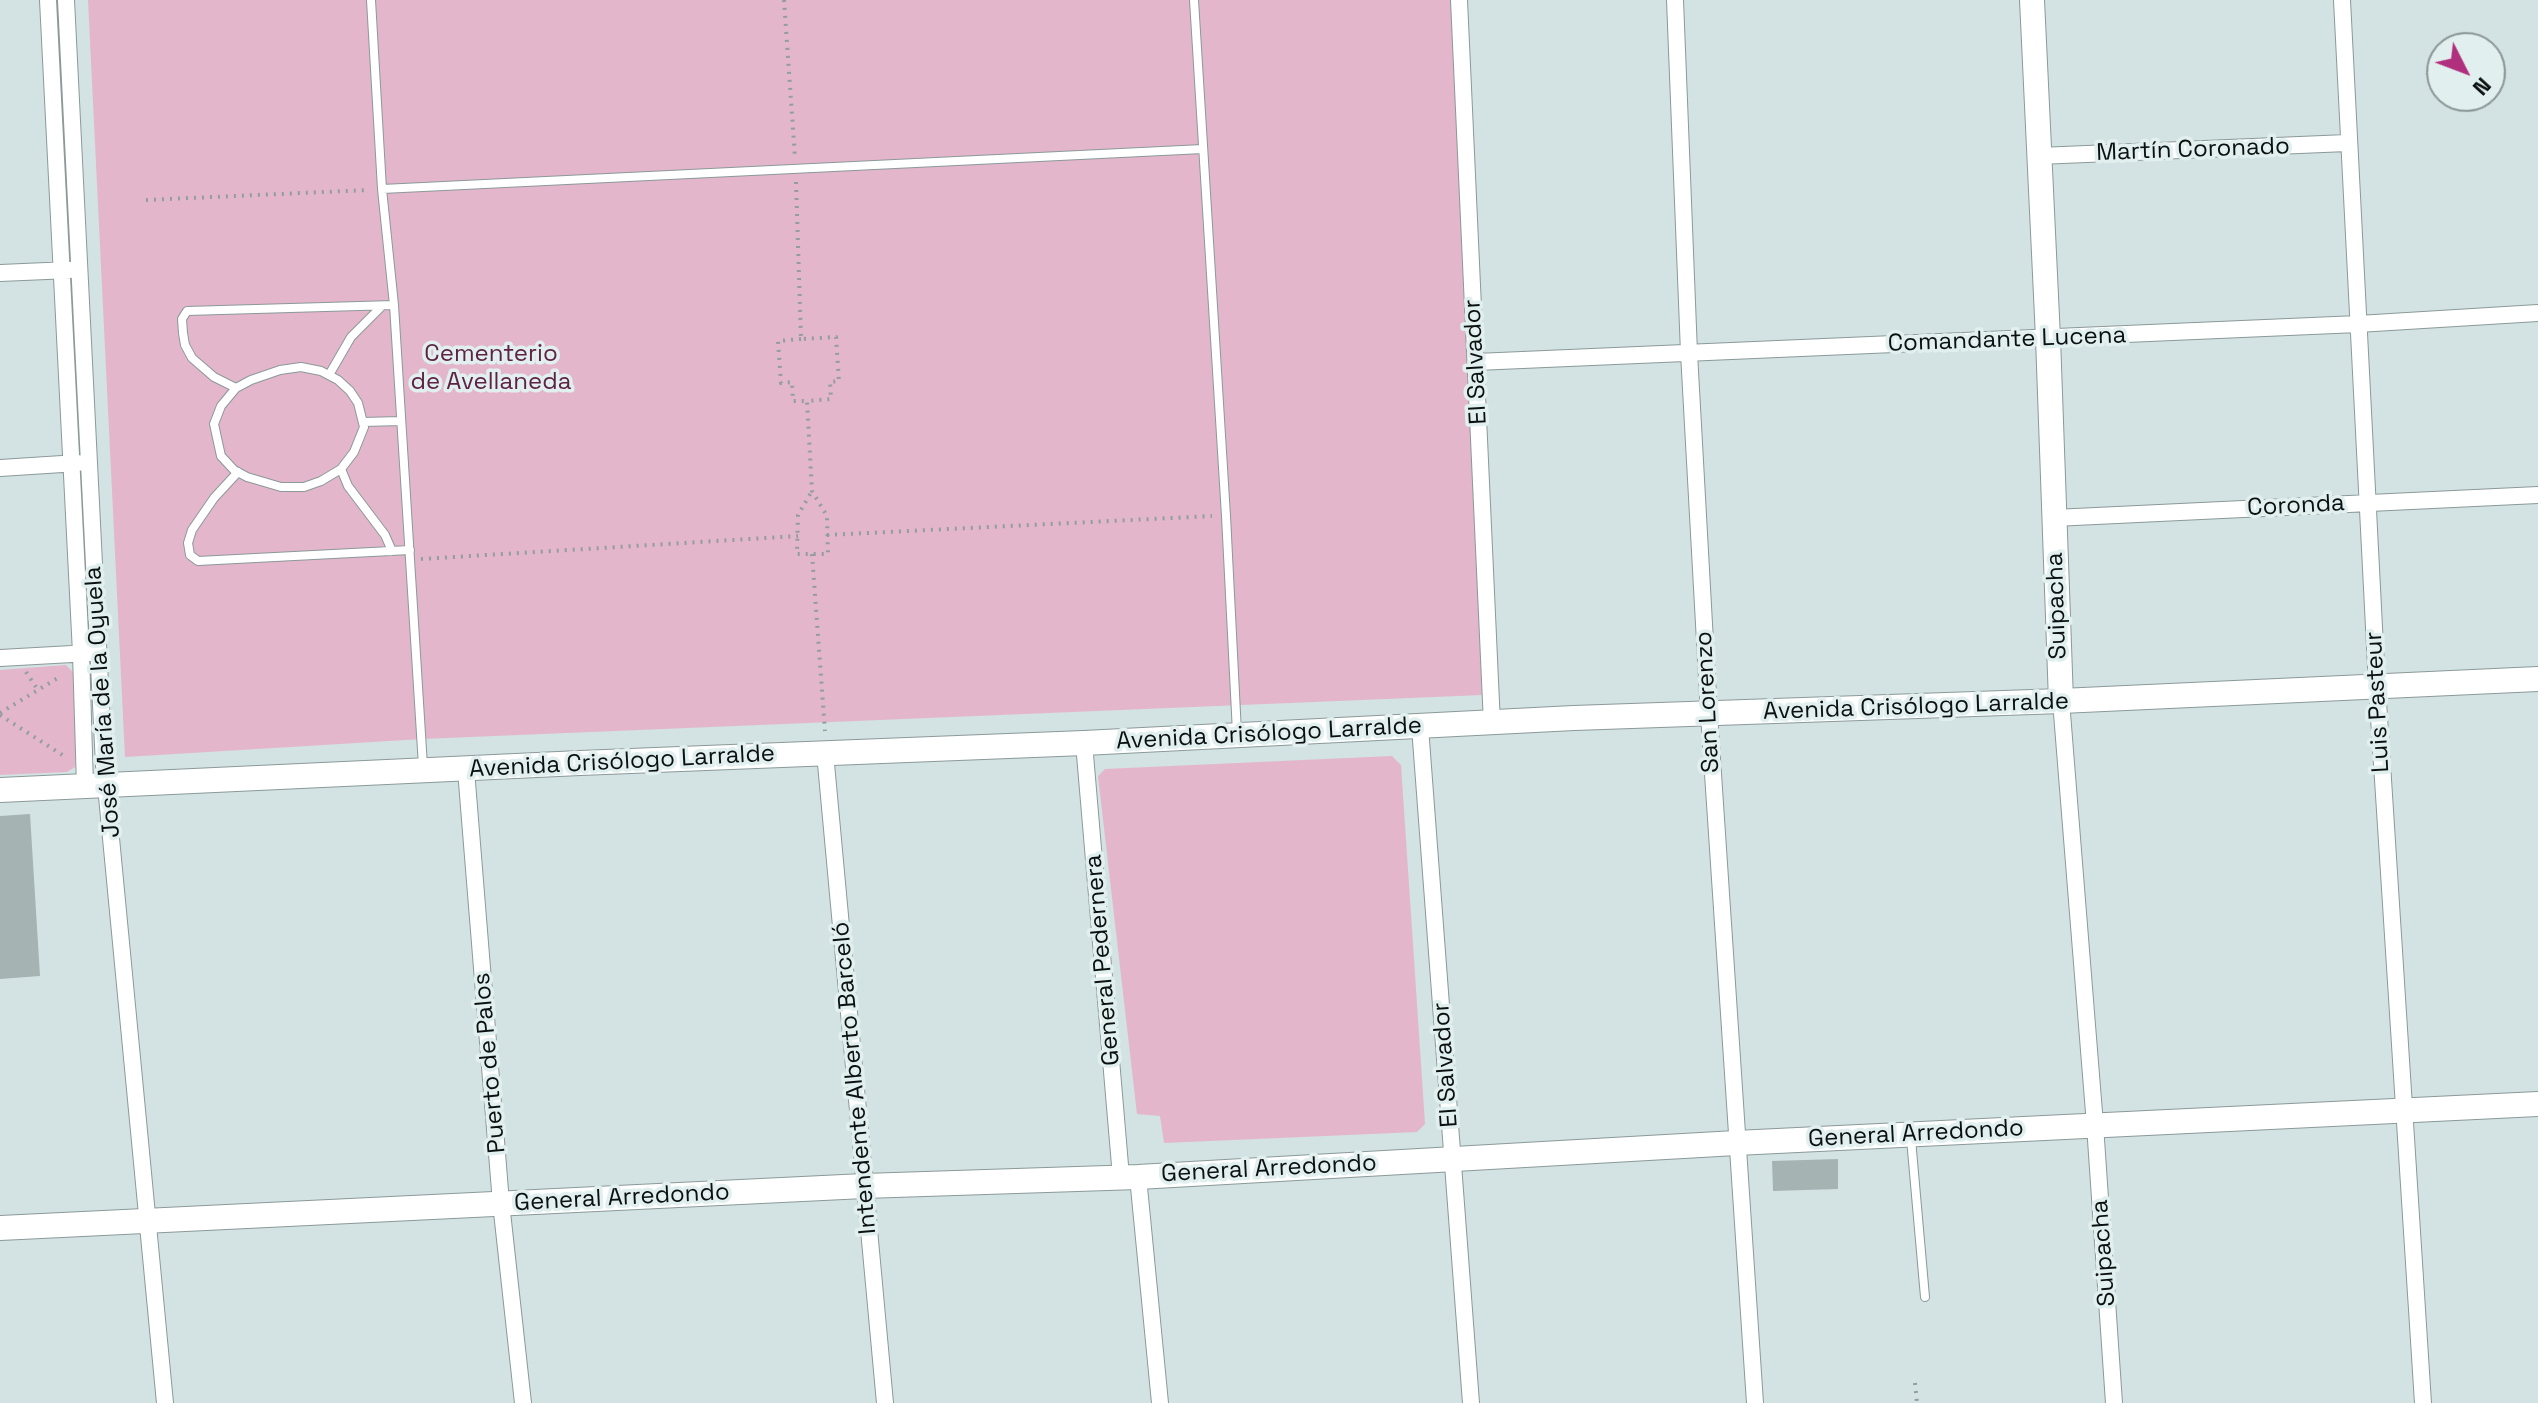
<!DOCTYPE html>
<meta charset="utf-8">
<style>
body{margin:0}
#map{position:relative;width:2538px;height:1403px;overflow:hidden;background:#d3e2e2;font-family:"Space Grotesk",sans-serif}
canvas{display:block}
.north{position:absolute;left:2426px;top:32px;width:80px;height:80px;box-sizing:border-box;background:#e1f0ef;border:2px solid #8b9696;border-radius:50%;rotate:132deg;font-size:22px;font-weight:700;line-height:32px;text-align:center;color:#0b1010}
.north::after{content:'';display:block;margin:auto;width:28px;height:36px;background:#b0307d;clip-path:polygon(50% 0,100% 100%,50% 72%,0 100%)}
</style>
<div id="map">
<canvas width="2538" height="1403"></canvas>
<div class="north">N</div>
</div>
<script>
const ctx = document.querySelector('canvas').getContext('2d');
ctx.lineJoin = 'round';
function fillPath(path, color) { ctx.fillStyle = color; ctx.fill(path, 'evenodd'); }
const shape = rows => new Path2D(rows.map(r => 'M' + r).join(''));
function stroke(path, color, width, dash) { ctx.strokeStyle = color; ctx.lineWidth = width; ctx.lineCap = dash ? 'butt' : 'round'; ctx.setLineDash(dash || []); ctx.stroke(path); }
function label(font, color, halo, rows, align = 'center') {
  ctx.font = font + ' "Space Grotesk",sans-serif'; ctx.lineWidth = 7; ctx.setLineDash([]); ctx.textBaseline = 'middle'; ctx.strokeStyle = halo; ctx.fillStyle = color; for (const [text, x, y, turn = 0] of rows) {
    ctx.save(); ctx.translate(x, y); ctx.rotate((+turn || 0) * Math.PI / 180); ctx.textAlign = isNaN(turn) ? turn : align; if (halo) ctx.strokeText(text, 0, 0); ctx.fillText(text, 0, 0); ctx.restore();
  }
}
fillPath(shape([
 [88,0,1453,0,1482,695,422,739,125,757],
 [66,665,76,675,75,767,67,772,0,775,0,670],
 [1392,756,1401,765,1425,1124,1417,1132,1164,1143,1160,1116,1137,1114,1098,776,1105,769]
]), '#e3b6cb');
fillPath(shape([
 [30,814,40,976,0,979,0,816],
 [1838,1159,1838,1189,1773,1191,1772,1161]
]), '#a5b3b3');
const lane = shape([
 [371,0,382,189,394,305,423,766],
 [1194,0,1226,516,1237,733],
 [382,189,1203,149],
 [301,367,321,371,338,380,350,391,358,403,364,427,354,452,341,469,321,481,304,487,281,487,247,477,234,470,221,456,214,424,221,406,236,388,251,380,280,370,301,367],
 [329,375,351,337,382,306],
 [236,388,214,377,192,358,185,345,183,333,182,319,187,311,394,305],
 [363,422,401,421],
 [341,469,348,486,385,535,392,551],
 [238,472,214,498,192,530,188,543,190,555,198,561,410,550],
 [1911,1139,1925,1297]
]);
const street = shape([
 [48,0,81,653,85,786],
 [66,0,104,765,165,1403],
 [1459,0,1492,724],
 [1675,0,1689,353,1709,714,1755,1403],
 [2342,0,2377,686,2423,1403],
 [2039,156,2347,143],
 [0,273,70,270],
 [1476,362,2358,324,2538,313],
 [0,468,78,463],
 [2054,518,2538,495],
 [0,658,90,653],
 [2061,701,2095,1125,2114,1403],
 [1420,727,1471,1403],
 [1084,743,1121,1177],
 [825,753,885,1403],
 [466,770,501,1203,523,1403],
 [1138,1177,1160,1403]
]);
const secondary = shape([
 [2032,0,2048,338,2061,701],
 [0,790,580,763,1084,743,1574,718,2061,701,2538,679],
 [0,1228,864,1186,1138,1177,1736,1143,2538,1104]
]);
stroke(lane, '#8b9999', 10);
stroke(street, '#8b9999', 18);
stroke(secondary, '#8b9999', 26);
stroke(shape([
 [784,0,795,157],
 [796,182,801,339,836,337,839,381,830,382,831,399,807,401,812,491,827,516,828,554,797,554,798,515,812,491],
 [146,200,368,190],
 [801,339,778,341,781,383,792,382,793,401,807,401],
 [827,535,1212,516],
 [812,554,825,731],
 [421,559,798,536],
 [26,672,38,690],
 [0,713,61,676],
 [0,715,64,756],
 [1915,1383,1917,1403]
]), '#929e9e', 4, [2, 6]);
stroke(lane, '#fff', 8);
stroke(street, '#fff', 16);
stroke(secondary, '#fff', 24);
label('24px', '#0b1010', '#e1f0ef', [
 ["Martín Coronado",2193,150,-2],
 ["Comandante Lucena",2007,340,-2],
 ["El Salvador",1476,362,-93],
 ["Coronda",2296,506,-3],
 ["Suipacha",2057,606,-92],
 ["José María de la Oyuela",103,702,-94],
 ["San Lorenzo",1708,702,-93],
 ["Luis Pasteur",2378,702,-93],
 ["Avenida Crisólogo Larralde",1916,707,-2],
 ["Avenida Crisólogo Larralde",1269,734,-3],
 ["Avenida Crisólogo Larralde",622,762,-3],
 ["General Pedernera",1103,960,-95],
 ["Puerto de Palos",490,1063,-95],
 ["El Salvador",1446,1065,-94],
 ["Intendente Alberto Barceló",855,1078,-95],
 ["General Arredondo",1916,1134,-3],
 ["General Arredondo",1269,1169,-3],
 ["General Arredondo",622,1198,-3],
 ["Suipacha",2104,1253,-94]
]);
label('24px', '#5f2144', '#e1f0ef', [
 ["Cementerio",491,354],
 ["de Avellaneda",491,382]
]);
</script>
